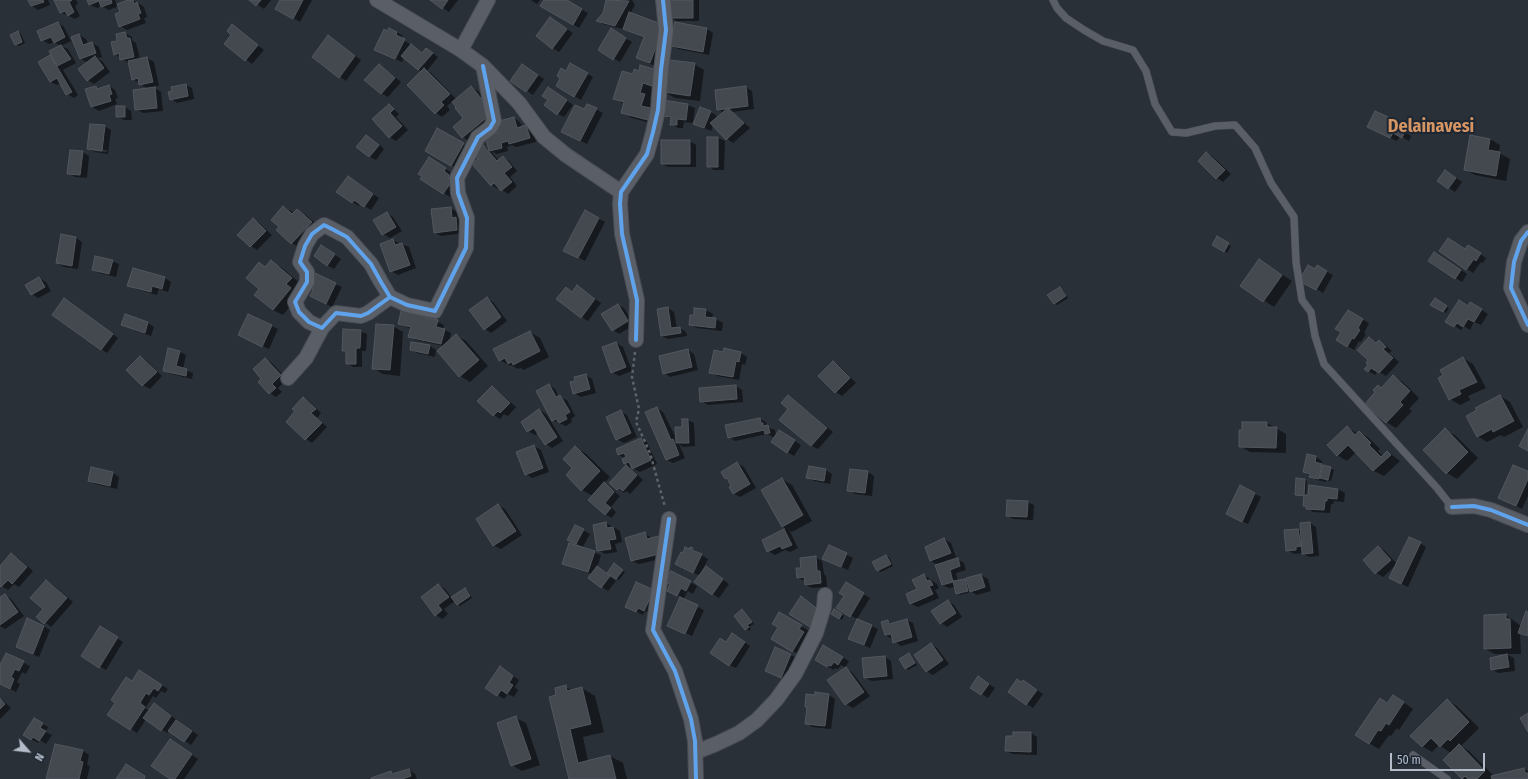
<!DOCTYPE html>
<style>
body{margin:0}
#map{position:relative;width:1528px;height:779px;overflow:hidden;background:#2a3038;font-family:"Fira Sans Condensed",sans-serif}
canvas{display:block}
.north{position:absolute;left:8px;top:731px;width:40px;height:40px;-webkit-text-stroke:3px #1d2633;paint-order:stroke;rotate:118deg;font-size:11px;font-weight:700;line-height:16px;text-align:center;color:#b4bcc9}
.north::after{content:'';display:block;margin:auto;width:14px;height:18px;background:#b4bcc9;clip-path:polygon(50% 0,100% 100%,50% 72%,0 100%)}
.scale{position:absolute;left:1390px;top:753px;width:95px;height:18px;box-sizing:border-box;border:2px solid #b4bcc9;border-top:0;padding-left:5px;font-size:12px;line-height:14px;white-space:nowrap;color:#b4bcc9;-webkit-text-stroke:3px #1d2633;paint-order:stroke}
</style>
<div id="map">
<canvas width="1528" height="779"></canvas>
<div class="north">N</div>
<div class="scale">50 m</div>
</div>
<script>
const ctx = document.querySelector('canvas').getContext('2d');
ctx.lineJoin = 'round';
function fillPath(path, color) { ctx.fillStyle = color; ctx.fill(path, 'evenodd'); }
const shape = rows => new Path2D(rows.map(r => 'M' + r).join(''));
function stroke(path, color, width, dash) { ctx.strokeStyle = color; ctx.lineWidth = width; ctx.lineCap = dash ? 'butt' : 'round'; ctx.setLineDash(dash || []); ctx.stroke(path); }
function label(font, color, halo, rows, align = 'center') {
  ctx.font = font + ' "Fira Sans Condensed",sans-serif'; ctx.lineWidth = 4; ctx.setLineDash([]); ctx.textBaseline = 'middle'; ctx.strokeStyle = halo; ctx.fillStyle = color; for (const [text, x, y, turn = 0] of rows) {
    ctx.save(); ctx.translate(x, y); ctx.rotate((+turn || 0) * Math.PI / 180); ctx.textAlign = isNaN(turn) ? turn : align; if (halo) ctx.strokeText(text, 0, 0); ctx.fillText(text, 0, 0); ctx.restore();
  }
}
fillPath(shape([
 [30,0,48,0,50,5,38,10,32,6],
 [55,0,76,0,78,4,75,6,80,16,75,19,61,12],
 [88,0,115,0,117,5,133,0,144,7,147,17,144,18,146,23,127,30,120,26,121,12,119,6,109,10,102,6,97,8,90,5],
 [251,0,271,0,264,9],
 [281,0,312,0,300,22,277,9],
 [432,0,458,0,449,12],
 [531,0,540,0,537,4],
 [545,0,565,0,588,13,579,28,542,5],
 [607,0,632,0,635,5,630,14,663,26,674,33,707,29,713,33,709,55,678,49,672,46,674,33,673,33,660,68,648,63,638,57,645,39,622,28,622,29,603,24,597,21,604,13],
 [670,0,699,0,699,21,676,21,670,17],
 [550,18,573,33,559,52,553,48],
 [58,23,64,27,71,41,61,46,68,49,76,63,63,70,78,95,74,98,67,94,61,83,57,85,51,82,40,62,50,56,55,58,61,46,54,42,49,44,42,40],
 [232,26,264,50,252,64,226,44,233,35],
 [611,30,632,42,620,62,599,50],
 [18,32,21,34,25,43,19,46,16,44],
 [388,32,397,32,403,36,402,39,423,53,427,49,438,57,427,71,431,73,457,100,471,88,478,91,495,112,469,141,463,137,465,119,453,101,447,106,450,110,442,117,436,113,408,85,422,72,404,57,402,62,382,53],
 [125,33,132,37,132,40,136,43,140,59,147,58,154,62,159,86,153,87,161,92,163,111,143,113,136,109,148,89,133,79,130,62,128,63,115,54,118,41],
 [79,35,86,39,88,44,92,43,99,47,102,57,97,58,102,61,110,72,94,84,88,80,88,63,81,59],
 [334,40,361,60,346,81,313,57],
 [570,64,593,77,581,100,557,86],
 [694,64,704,70,700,101,675,98,665,92,653,88,650,99,654,101,658,125,632,118,622,112,624,104,615,99,633,76,639,72,657,71],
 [379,65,385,69,401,82,388,97,381,93],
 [522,65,544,79,533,95,527,91],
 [185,85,192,88,194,99,177,103,171,99],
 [109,86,115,90,118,98,115,99,117,104,99,111,92,107,86,90,96,87,100,89],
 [745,87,752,91,754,109,732,112,750,128,733,143,727,139,713,125,711,131,695,124,711,112,717,116,715,120,724,113,718,109],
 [555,92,573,105,564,117,558,114],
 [664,101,688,105,695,108,693,123,684,122,683,128,678,128,671,124,672,119,662,115],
 [389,105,399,114,396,117,408,130,396,141,389,137],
 [588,105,603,113,587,144,569,135],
 [125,107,131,111,132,120,124,120,117,116],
 [514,118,520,122,522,127,526,126,533,130,536,142,516,147,512,145,507,147,508,151,497,154,491,151,499,161,503,157,509,161,517,171,510,177,517,186,508,194,499,188,498,189,491,185,480,159,483,146,490,150,500,133],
 [1398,123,1404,127,1403,131,1411,136,1409,141,1400,136,1397,141,1375,131],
 [104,126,111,130,108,154,95,152,88,149],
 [94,149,107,150,107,152,94,151],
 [438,130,470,148,458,169,426,151],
 [708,138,718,138,725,141,724,170,714,170,708,166],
 [1490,139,1500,145,1499,153,1510,159,1506,181,1475,175,1465,169],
 [690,141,696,145,696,167,668,167,662,164],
 [380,145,384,149,376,160,370,157],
 [83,152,89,156,87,178,75,177,68,173],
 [1207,153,1213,157,1231,174,1223,182,1217,178],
 [435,162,452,173,450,176,455,179,458,185,450,197,422,178],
 [1446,171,1462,182,1455,192,1438,181],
 [354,181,379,198,371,210,360,203,359,206,352,202],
 [284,207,294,213,297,210,307,216,321,228,302,249,292,243,278,230,281,227],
 [450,208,457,212,458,219,462,222,464,233,441,236,434,232],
 [585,211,605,222,585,261,565,250],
 [387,213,393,217,402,231,390,238,383,234],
 [253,219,259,223,272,235,257,250,251,246,238,235],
 [62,236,76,238,82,242,78,269,64,267,57,263],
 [1218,238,1231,246,1227,253,1213,245],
 [392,240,409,247,416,268,398,275,391,271],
 [328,250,341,259,334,269,327,265],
 [1465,250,1474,250,1486,258,1483,263,1481,262,1473,273,1440,251],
 [1441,257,1467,274,1462,282,1429,261],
 [1260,260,1292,281,1274,307,1242,286],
 [112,261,119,264,116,277,99,273,93,269],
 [271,262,281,267,301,284,300,294,283,315,273,310,256,295,261,289,259,263,266,268],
 [1318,267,1333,275,1323,293,1301,280,1315,271],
 [133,269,165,278,171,282,168,292,159,289,157,295,135,289,129,285],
 [39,278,46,282,51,291,38,298,32,294],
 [335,284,342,287,332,307,317,299],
 [566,288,573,292,584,290,601,303,588,321,581,317],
 [1060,288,1063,290,1068,298,1057,305,1054,304],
 [487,298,493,302,507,321,491,333,485,329],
 [65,299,118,338,107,353,101,349],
 [1435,299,1449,308,1446,313,1432,304],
 [1471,303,1488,314,1481,325,1474,322,1470,330,1464,326,1461,330,1446,321],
 [618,305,624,308,634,325,619,334,613,330],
 [668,308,674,312,677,329,680,328,686,332,687,336,668,339,662,336],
 [695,309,706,310,713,314,712,318,716,319,723,323,722,331,697,328,690,324,695,316],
 [1349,312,1369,323,1364,333,1366,334,1361,342,1359,341,1354,350,1337,340,1342,332],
 [428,314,434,318,434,320,444,325,443,329,451,333,449,342,456,335,466,341,488,366,470,382,460,376,444,346,416,340,410,336,411,329,399,324],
 [125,315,148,323,154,327,151,336,129,328,122,325],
 [272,326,278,329,269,349,246,339],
 [393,326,403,332,400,376,383,374,373,368],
 [360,331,367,334,366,351,362,351,362,367,353,367,347,363,347,353,343,351],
 [530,332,540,338,549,357,524,370,521,368,518,369,511,365,510,366,500,360],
 [1369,338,1378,343,1379,342,1385,345,1392,351,1389,353,1399,362,1386,376,1378,371,1375,375,1368,371],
 [616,343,623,347,632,371,619,376,612,372],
 [430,346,436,350,435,357,417,353,411,350],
 [688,350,694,354,698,370,670,377,664,373],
 [179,351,186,355,183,369,193,373,192,379,171,374,164,371],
 [724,353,741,353,747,357,745,365,742,364,739,380,717,376,710,372],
 [140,357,147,361,162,376,150,389,143,385,127,370],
 [1463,358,1473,364,1486,388,1468,396,1470,400,1460,405,1450,399],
 [265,359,272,363,287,379,278,388,282,392,276,397,270,393,259,382,263,379],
 [833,362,839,366,856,383,842,396,836,392,819,376],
 [586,375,592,379,596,393,581,397,574,393],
 [1393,376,1403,382,1419,398,1409,409,1412,411,1396,428,1386,422,1382,389],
 [549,385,555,389,559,397,567,400,575,416,571,419,572,422,566,426,552,420],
 [736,386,742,390,743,402,708,405,701,401],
 [492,387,498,391,516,407,508,416,504,414,500,419,494,415],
 [788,396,794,400,833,432,818,449,812,446,781,419,789,409],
 [1500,396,1510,402,1523,427,1504,437,1501,435,1487,442,1477,436],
 [304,398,310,402,321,413,317,418,327,427,312,443,306,439,287,421,297,411],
 [657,408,663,412,677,440,688,420,694,423,695,446,683,447,679,444,685,458,673,463,667,460],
 [539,410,546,414,563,441,552,448,546,444,538,433,535,435,528,431],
 [621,412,627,415,637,437,624,443,617,439],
 [760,419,766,422,767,427,775,430,776,436,786,435,801,445,794,456,787,452,776,437,773,437,767,434,735,441,729,437],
 [1267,423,1286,434,1286,453,1250,452,1240,446],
 [1347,427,1358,434,1359,432,1369,438,1380,449,1378,451,1383,456,1388,452,1400,461,1384,476,1374,471,1356,452,1347,461,1337,455],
 [1445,430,1455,435,1478,458,1457,479,1447,473],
 [641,439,647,442,657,464,640,472,630,467,643,480,630,494,626,491,624,493,610,483,627,465,623,459,625,458,619,455,617,450],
 [534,446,541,450,549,472,532,478,526,474],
 [575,448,585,453,610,477,604,483,620,496,611,507,616,512,612,518,605,514,593,496,582,490,574,468],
 [1316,457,1322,461,1322,464,1334,470,1331,481,1326,480,1326,482,1317,480,1304,472],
 [737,463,744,467,756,488,740,497,733,493,732,486,730,481,726,479],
 [809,467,826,470,832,474,830,484,814,481,807,477],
 [92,468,113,473,119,477,117,489,95,484,89,480],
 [868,472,874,476,872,496,855,494,849,490],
 [1528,472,1528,496,1522,509,1506,501],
 [782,479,792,485,812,521,792,532,789,530,798,548,790,552,785,550,775,555,768,551,763,540,786,529,782,526],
 [1304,479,1307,481,1306,496,1309,496,1310,486,1338,489,1345,493,1344,502,1334,501,1333,504,1331,504,1330,513,1313,512,1304,505,1305,497,1296,495],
 [1241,487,1261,497,1248,524,1234,518],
 [1027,502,1034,505,1033,520,1013,519,1007,515],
 [498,505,505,509,522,535,501,549,494,546,477,520],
 [606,523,620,531,622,542,615,544,617,552,605,554,598,550],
 [1310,523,1316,527,1319,556,1309,557,1303,553,1294,554,1287,550,1285,531,1298,530,1301,531],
 [576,526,590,534,582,548,601,555,597,568,616,581,608,591,589,578,592,574,570,567,564,563,582,547,569,539],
 [645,534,652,538,659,537,665,540,669,557,639,564,632,561],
 [944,539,951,543,956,557,945,561,946,563,957,559,964,563,966,570,956,573,958,581,965,580,968,582,981,575,988,579,991,591,977,595,970,591,970,592,960,595,957,593,956,587,949,588,942,585,938,565,931,561,926,547],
 [1420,543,1426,547,1408,587,1397,582],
 [829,546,853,558,848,570,830,562],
 [1378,547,1385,551,1397,564,1383,577,1376,573,1364,560],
 [690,548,708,559,702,571,712,571,729,584,719,598,712,594,700,576,682,567],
 [12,554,18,558,33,571,19,587,14,584,8,590,0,585,0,568],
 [886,556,889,557,893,566,881,572,878,570],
 [815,557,822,561,824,574,826,576,827,587,812,588,806,585,805,581,798,578,802,568],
 [617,566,625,572,619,580,617,578],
 [672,572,697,586,693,594,688,591,683,600,704,610,692,636,668,625,681,597,668,590,671,584],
 [924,575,937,584,939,588,935,590,939,598,918,607,911,604,907,595,918,590],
 [46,581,53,585,73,602,51,627,38,617,45,609],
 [846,584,870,598,857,619,837,608,845,595],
 [438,585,445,589,452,598,465,589,468,591,472,598,460,606,455,601,444,609,448,614,442,619,436,615],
 [651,590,658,593,651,614,645,611,643,615,633,610],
 [5,595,11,599,24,616,5,629,0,626,0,598],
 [948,601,954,605,962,617,947,627,941,623],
 [742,610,754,624,749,627,751,629,749,631,735,616],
 [834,610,844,616,842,620,832,614],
 [780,613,811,632,803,657,772,639,779,627],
 [1528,613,1528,637,1520,633,1521,654,1506,654,1514,658,1515,671,1498,673,1492,669,1506,654,1495,654,1485,649,1485,616,1506,615,1521,626],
 [907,620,913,623,918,641,901,646,886,635,888,621,892,624],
 [44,626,50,630,39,657,23,650],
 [872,626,878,629,870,648,850,639],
 [100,628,123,642,106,670,82,656],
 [738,638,750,646,736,668,729,665,726,643],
 [931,644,937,648,949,664,933,675,926,671],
 [824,647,849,661,845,668,852,672,870,696,853,708,846,704,829,680,846,668,841,665,838,669,835,668,834,670,816,660],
 [6,654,30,666,26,674,22,672,17,682,20,684,16,692,0,684,0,667],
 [909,654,911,656,917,665,908,670,906,668],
 [791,655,797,658,788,681,766,671],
 [885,657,891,661,893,679,872,681,865,678],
 [506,671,519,680,515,687,518,690,514,697,508,694,504,699,486,688],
 [146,675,168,689,165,693,161,691,156,698,153,696,145,708,150,711,160,708,198,735,191,745,170,731,168,733,162,730,146,719,137,733,109,715,133,682],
 [979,677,995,688,988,698,971,687],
 [1022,683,1030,685,1043,694,1033,708,1009,692],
 [565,687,572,690,582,688,595,696,604,732,583,737,588,761,610,756,623,763,627,779,570,779,557,696],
 [829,695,835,699,831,729,812,727,806,723,808,707,806,706],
 [0,697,11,708,0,719],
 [1380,699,1388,703,1403,702,1413,709,1399,730,1397,728,1391,736,1389,735,1379,749,1369,743],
 [1447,700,1457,706,1479,728,1461,746,1469,751,1494,776,1523,769,1528,771,1528,779,1464,779,1462,778,1451,753,1439,745,1432,752,1422,746],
 [516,718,526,723,540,765,522,771,512,765],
 [34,719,48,727,46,732,52,735,46,744,40,740,38,743,24,735],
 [1031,733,1037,737,1037,755,1013,754,1006,751,1014,737],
 [177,744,198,759,184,779,172,779],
 [55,745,83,751,89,755,87,765,90,766,87,779,47,779],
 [409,770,415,774,417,779,372,779,391,772,395,774]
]), '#0007');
const building = shape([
 [28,0,43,0,44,2,31,6,28,0],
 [54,0,72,0,69,2,74,12,68,16,65,11,60,13,54,0],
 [87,0,111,0,112,3,101,7,99,1,89,5,87,0],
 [128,0,133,0,134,4,137,2,141,13,138,14,140,19,119,27,115,14,120,12,117,4,128,0],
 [249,0,261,0,256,6,249,0],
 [280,0,303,0,293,19,275,9,280,0],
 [430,0,448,0,442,9,430,0],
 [544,0,567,0,582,9,573,25,540,6,544,0],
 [606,0,629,1,615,26,596,21,603,13,606,0],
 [669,0,693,0,693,18,669,18,669,0],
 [629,12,664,25,650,63,636,58,644,37,623,29,629,12],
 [550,17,567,29,552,49,536,36,550,17],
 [58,22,65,37,54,43,51,37,41,41,37,31,58,22],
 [675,22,707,28,703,52,671,46,675,22],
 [232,24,258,45,245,61,224,44,231,35,227,31,232,24],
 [389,28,397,32,396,35,405,39,395,59,374,50,384,29,387,31,389,28],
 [611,28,626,38,613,60,598,50,611,28],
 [18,31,22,42,15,45,10,35,18,31],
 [125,32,127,38,130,38,134,57,120,60,119,53,114,55,111,42,117,41,116,34,125,32],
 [79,34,83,45,92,42,96,53,80,59,71,37,79,34],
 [328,35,355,56,339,78,312,57,328,35],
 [411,44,422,53,426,48,433,53,418,70,401,56,411,44],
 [61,45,71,59,57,66,49,51,61,45],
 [50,55,72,92,66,95,57,78,50,82,38,62,50,55],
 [95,56,104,68,87,81,78,69,95,56],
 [147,57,153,82,139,85,138,78,132,80,128,61,147,57],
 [669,60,695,63,690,96,664,92,669,60],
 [570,63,588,73,574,97,556,86,560,78,557,76,561,68,566,71,570,63],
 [379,64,395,78,381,94,364,80,379,64],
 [522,64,538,75,526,92,510,81,522,64],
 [640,65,657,70,652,86,643,83,640,93,645,94,641,106,651,108,648,120,621,113,624,102,613,99,622,71,633,74,634,69,639,71,640,65],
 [424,68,450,94,441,102,444,105,435,114,407,85,424,68],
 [186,84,188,96,170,100,168,92,172,91,171,87,186,84],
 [109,85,112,94,109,95,111,101,91,107,85,89,96,86,97,89,109,85],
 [471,86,489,108,490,115,462,138,453,127,463,118,455,108,456,107,452,102,471,86],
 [746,86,748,106,717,110,715,90,746,86],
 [155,87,157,108,135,110,133,90,155,87],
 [548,87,567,100,557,115,544,105,548,100,542,96,548,87],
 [663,100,688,104,686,120,677,119,677,125,670,125,671,117,661,116,663,100],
 [389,104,394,109,390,113,402,126,389,138,372,119,389,104],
 [587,104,597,108,580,141,561,132,575,105,584,109,587,104],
 [116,106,125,106,125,117,116,117,116,106],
 [700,107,711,111,704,128,693,124,700,107],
 [728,108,744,123,726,140,710,123,728,108],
 [1375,111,1399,122,1396,127,1405,131,1402,138,1393,133,1390,138,1367,127,1375,111],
 [514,117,517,128,526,125,530,138,509,144,508,141,501,143,502,148,489,151,485,135,499,132,496,122,514,117],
 [90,124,105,125,102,151,87,149,90,124],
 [437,128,464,143,451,166,425,151,437,128],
 [366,135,379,145,369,157,356,147,366,135],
 [1470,135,1490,139,1488,150,1500,152,1496,176,1464,170,1470,135],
 [707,137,718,137,718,167,707,167,707,137],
 [661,140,690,140,690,164,661,164,661,140],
 [483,145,497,161,503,156,512,167,504,173,512,182,501,191,494,183,491,186,472,164,478,159,474,154,483,145],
 [70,150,83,151,80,175,67,174,70,150],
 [1206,152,1225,170,1216,179,1198,161,1206,152],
 [429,157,446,168,444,171,449,175,448,177,452,181,443,194,420,179,422,176,418,174,429,157],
 [1445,170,1456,178,1448,189,1437,181,1445,170],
 [348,176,373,194,364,207,354,200,352,203,336,192,348,176],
 [283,206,292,214,297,209,312,222,291,244,276,230,279,227,271,220,283,206],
 [451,207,452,218,456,217,457,230,434,233,431,209,451,207],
 [585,210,599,218,578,258,563,251,585,210],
 [387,212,396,227,382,235,373,220,387,212],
 [253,218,266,231,250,247,237,235,253,218],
 [61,234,76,237,72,266,56,263,61,234],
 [1217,236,1229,243,1224,252,1212,245,1217,236],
 [1448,238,1465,249,1468,245,1481,253,1476,261,1474,259,1466,270,1439,251,1448,238],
 [393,239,395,245,402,243,410,265,390,272,380,244,393,239],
 [321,245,335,254,327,266,314,256,321,245],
 [1434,252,1461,270,1455,279,1428,261,1434,252],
 [95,256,113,260,109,274,92,270,95,256],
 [1259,259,1282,275,1263,302,1240,286,1259,259],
 [271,260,292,278,286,284,291,288,273,310,254,295,259,289,246,278,259,262,265,267,271,260],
 [1308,265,1315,269,1317,265,1327,271,1316,290,1299,281,1308,265],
 [133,268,165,277,162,289,152,286,151,292,127,286,133,268],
 [315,273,336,283,326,304,310,296,313,290,308,287,315,273],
 [39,277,45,287,31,295,25,285,39,277],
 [577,285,595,299,581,318,556,299,566,287,572,292,577,285],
 [1060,287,1066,296,1054,304,1047,295,1060,287],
 [487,297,501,317,484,330,469,310,487,297],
 [64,298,113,334,101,350,52,315,64,298],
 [1435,298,1447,306,1443,312,1430,305,1435,298],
 [1459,300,1468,306,1470,302,1482,309,1474,322,1468,319,1463,327,1457,323,1454,327,1445,322,1459,300],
 [618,304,628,321,612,331,601,314,618,304],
 [402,307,428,314,427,318,438,320,436,327,445,329,441,344,408,337,411,327,398,324,402,307],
 [668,307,671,328,680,327,681,333,661,336,657,309,668,307],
 [694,308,706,309,705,317,716,318,715,328,689,325,690,315,694,315,694,308],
 [1348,310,1363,319,1358,328,1360,330,1354,339,1352,338,1347,347,1336,340,1341,332,1335,329,1348,310],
 [125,314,148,322,145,333,121,325,125,314],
 [248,314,272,325,262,347,238,335,248,314],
 [376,324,394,325,390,370,372,369,376,324],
 [343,329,361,330,360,348,356,348,356,364,346,364,346,351,342,351,343,329],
 [530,331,540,351,513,365,512,362,508,364,505,358,499,361,493,349,530,331],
 [456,334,479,360,459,377,437,351,456,334],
 [1369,337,1376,343,1379,340,1386,347,1383,349,1393,358,1379,373,1371,368,1368,372,1364,369,1368,365,1366,363,1368,360,1357,350,1369,337],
 [411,342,430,345,428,354,410,350,411,342],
 [616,342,626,367,611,373,602,347,616,342],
 [168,348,180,351,176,366,187,369,186,376,163,371,168,348],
 [724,348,741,352,739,362,736,361,733,377,709,373,714,350,723,352,724,348],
 [688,349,692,367,663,374,659,356,688,349],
 [140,356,157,372,142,386,126,370,140,356],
 [1463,357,1477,382,1459,390,1461,394,1449,400,1438,378,1443,375,1440,370,1463,357],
 [265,358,281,375,272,384,276,388,269,394,258,382,261,379,253,369,265,358],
 [833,361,850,378,835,393,818,376,833,361],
 [586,374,590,389,573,394,570,382,575,381,574,377,586,374],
 [1393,375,1410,391,1400,402,1403,405,1386,423,1365,404,1375,392,1373,390,1378,385,1381,388,1393,375],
 [549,384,556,397,560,395,570,412,565,415,567,419,559,423,556,419,552,421,536,391,549,384],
 [736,385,737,399,700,402,699,388,736,385],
 [492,386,510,403,500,413,498,411,493,416,477,401,492,386],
 [788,395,827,428,811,446,779,420,788,409,781,403,788,395],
 [1500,395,1514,421,1493,432,1492,429,1477,437,1466,416,1477,410,1475,408,1500,395],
 [303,397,316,409,311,413,322,423,305,440,286,422,295,411,292,409,303,397],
 [657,407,671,440,673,439,679,455,666,460,645,412,657,407],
 [539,409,557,437,545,445,534,428,527,432,521,422,539,409],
 [621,410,631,433,616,440,606,417,621,410],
 [760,418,761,423,763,423,763,426,768,425,770,433,765,434,764,430,728,438,725,425,760,418],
 [682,419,688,419,689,443,676,443,675,427,682,427,682,419],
 [1242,422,1267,422,1267,427,1277,427,1276,448,1239,447,1239,430,1242,430,1242,422],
 [1347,426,1355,435,1359,431,1371,443,1369,445,1381,457,1387,451,1391,455,1373,471,1348,445,1337,456,1327,445,1347,426],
 [1445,428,1468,452,1446,474,1423,450,1445,428],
 [1528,429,1528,451,1519,446,1528,429],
 [779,430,795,440,787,453,771,442,779,430],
 [641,438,651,460,632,469,629,462,624,464,622,459,626,457,624,453,618,455,616,449,641,438],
 [534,445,543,468,525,475,516,452,534,445],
 [575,446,600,471,581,491,566,475,572,468,563,459,575,446],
 [1307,454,1316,456,1315,462,1322,464,1319,479,1309,477,1310,474,1303,472,1307,454],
 [737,462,750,484,733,494,729,487,731,486,727,478,725,479,721,472,737,462],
 [626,465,637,475,623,491,619,488,617,490,609,483,626,465],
 [1323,465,1331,467,1328,480,1320,478,1323,465],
 [1513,465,1528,471,1528,479,1516,506,1498,498,1513,465],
 [809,466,826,469,824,481,806,478,809,466],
 [91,467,113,472,110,486,88,481,91,467],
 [850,469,868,471,865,493,847,491,850,469],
 [782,478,803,515,782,527,761,490,782,478],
 [1296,478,1305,479,1304,496,1295,495,1296,478],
 [604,482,614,492,605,503,611,508,605,515,588,500,604,482],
 [1240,485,1255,493,1242,522,1226,514,1240,485],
 [1309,485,1338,489,1337,499,1327,498,1327,501,1325,501,1324,510,1306,509,1306,506,1303,506,1304,495,1308,495,1309,485],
 [1007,500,1028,501,1027,517,1006,516,1007,500],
 [498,504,516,531,493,546,476,519,498,504],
 [606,522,607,528,613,527,616,539,609,540,611,549,597,551,593,525,606,522],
 [1310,522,1313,553,1302,554,1300,523,1310,522],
 [575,525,584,529,576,544,567,540,575,525],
 [784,529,792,545,782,549,780,546,767,552,762,540,784,529],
 [1298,529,1301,546,1296,547,1296,550,1286,551,1284,530,1298,529],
 [645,532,647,539,659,536,663,553,631,561,625,538,645,532],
 [1409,537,1421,542,1401,584,1389,578,1409,537],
 [944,538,951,553,930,561,925,547,944,538],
 [569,543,595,551,588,572,562,564,569,543],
 [829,545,847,553,841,567,822,559,829,545],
 [1378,546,1391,560,1375,574,1363,560,1378,546],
 [685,547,689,549,690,547,693,548,692,550,702,554,693,573,675,564,681,552,683,553,685,547],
 [11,553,27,567,12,584,8,580,1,587,0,586,0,566,11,553],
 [886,555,891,564,877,571,872,562,886,555],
 [816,556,817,571,820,571,821,583,805,585,804,577,797,578,796,568,801,568,800,558,816,556],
 [958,558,960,566,950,570,953,582,942,585,935,565,958,558],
 [614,563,623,570,616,579,607,573,614,563],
 [597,566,610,576,601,588,588,578,597,566],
 [706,566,723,579,712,595,694,582,706,566],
 [671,571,691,581,686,591,681,588,677,596,667,591,670,584,665,582,671,571],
 [924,574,927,581,930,580,933,585,929,586,933,594,910,604,906,594,917,589,912,580,924,574],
 [981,574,985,587,970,592,966,578,981,574],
 [965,579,968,591,956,594,953,581,965,579],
 [46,580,67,598,44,624,36,617,43,609,30,598,46,580],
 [636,582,652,589,649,595,651,596,644,611,638,608,636,612,625,607,636,582],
 [846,582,864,593,850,617,836,608,844,596,839,593,846,582],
 [438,584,449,597,438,605,442,610,435,616,421,597,438,584],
 [465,588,470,596,457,605,451,597,465,588],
 [5,594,18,612,0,625,0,597,5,594],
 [801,596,820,611,810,627,789,614,801,596],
 [680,597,698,605,685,634,667,626,680,597],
 [948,600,956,613,940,624,931,611,948,600],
 [742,609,752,622,747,625,749,627,745,630,734,616,742,609],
 [834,609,842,614,839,619,831,614,834,609],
 [1526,611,1528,612,1528,636,1518,633,1526,611],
 [779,612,802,625,799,629,804,632,792,652,771,639,778,627,772,624,779,612],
 [1506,614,1506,619,1510,619,1511,648,1484,649,1484,615,1506,614],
 [27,618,44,626,33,654,16,647,27,618],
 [857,619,872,625,864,645,848,639,857,619],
 [907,619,912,637,893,643,891,634,885,635,881,622,888,620,889,624,907,619],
 [100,626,118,637,99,668,81,656,100,626],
 [732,633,745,642,729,666,710,653,720,638,726,642,732,633],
 [931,643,943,660,926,672,914,655,931,643],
 [823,645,843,657,838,665,834,662,831,666,828,665,827,667,815,660,823,645],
 [775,647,791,654,781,678,765,671,775,647],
 [6,653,24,661,19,671,15,669,11,677,14,679,10,689,0,684,0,665,6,653],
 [909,653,915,663,905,669,899,659,909,653],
 [1507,654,1509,667,1491,670,1490,658,1507,654],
 [885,656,887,676,864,678,862,658,885,656],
 [500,666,513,676,509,683,513,685,507,694,501,690,497,696,485,688,500,666],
 [846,667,864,692,845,705,827,680,846,667],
 [139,670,162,685,158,691,154,688,149,695,146,693,140,703,145,707,130,730,107,715,115,703,111,700,126,677,132,681,139,670],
 [978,676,989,684,981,695,970,688,978,676],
 [1017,679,1021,682,1023,680,1037,690,1026,705,1008,692,1017,679],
 [566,685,567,691,582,687,591,724,570,729,578,763,610,755,616,779,569,779,549,697,556,695,555,688,566,685],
 [815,692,829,694,825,726,805,724,807,707,805,707,806,694,815,695,815,692],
 [1393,695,1404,702,1389,725,1386,723,1381,731,1378,730,1369,744,1355,735,1380,698,1387,703,1393,695],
 [0,698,5,704,0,709,0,698],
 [1447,699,1469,722,1450,741,1448,739,1440,747,1431,738,1422,747,1410,736,1447,699],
 [154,703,171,716,161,731,143,718,154,703],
 [1528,713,1528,732,1520,718,1528,713],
 [516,716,531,759,511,766,497,723,516,716],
 [34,718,43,723,40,728,46,731,39,741,33,737,31,740,23,735,34,718],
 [176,720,192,731,184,742,168,731,176,720],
 [1013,732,1031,732,1031,752,1005,751,1006,736,1013,736,1013,732],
 [170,739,192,754,175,779,170,779,151,766,170,739],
 [55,744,83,750,80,761,83,762,79,779,46,779,55,744],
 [1459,744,1485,771,1477,779,1468,779,1465,776,1462,779,1443,760,1459,744],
 [126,764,145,776,144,779,116,779,126,764],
 [1524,768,1525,773,1528,773,1528,779,1492,779,1491,776,1524,768],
 [409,769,411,776,402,779,371,779,371,778,391,771,392,774,409,769]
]);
fillPath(building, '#444950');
stroke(building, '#52575f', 1);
const service = shape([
 [1053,0,1057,8,1066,18,1084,30,1103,41,1133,50,1146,71,1155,104,1172,132,1186,133,1215,126,1235,125,1255,148,1271,183,1294,217,1296,262,1302,300,1311,312,1315,336,1324,364,1437,488,1452,507],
 [1413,755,1447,779]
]);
const minor = shape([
 [377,0,461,50,483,66,519,103,544,137,566,155,621,192],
 [461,50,488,0],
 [1528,232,1521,241,1514,262,1511,288,1528,325],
 [390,297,368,313,361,316,336,313,322,328,309,322,299,312,295,302,307,282,307,272,300,262,305,246,312,234,324,225,332,229,347,237,371,264,381,282,390,297,407,305,435,311,466,248,467,218,458,193,457,178,478,137,490,128,494,121,483,66],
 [636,340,637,300,622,234,620,204,621,192,647,154,653,132,658,110,661,70,666,30,663,0],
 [288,378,306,358,322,328],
 [1452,507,1474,506,1491,510,1528,525],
 [669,519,653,630,675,671,691,719,695,741,696,779],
 [696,752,716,744,739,733,757,720,776,700,795,674,816,633,824,607,825,595]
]);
stroke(service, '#484c53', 8);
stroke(minor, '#484c53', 16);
stroke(shape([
 [635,352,632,377,639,409,636,422,650,453,665,507]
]), '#5d636a', 2.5, [3, 3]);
stroke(service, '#5a5e66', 7);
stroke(minor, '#5a5e66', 14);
stroke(shape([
 [1528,232,1521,241,1514,262,1511,288,1528,325],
 [390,297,368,313,361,316,336,313,322,328,309,322,299,312,295,302,307,282,307,272,300,262,305,246,312,234,324,225,332,229,347,237,371,264,381,282,390,297,407,305,435,311,466,248,467,218,458,193,457,178,478,137,490,128,494,121,483,66],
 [636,340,637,300,622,234,620,204,621,192,647,154,653,132,658,110,661,70,666,30,663,0],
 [1452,507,1474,506,1491,510,1528,525],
 [669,519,653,630,675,671,691,719,695,741,696,779]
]), '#60a3ed', 4);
label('bold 18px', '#d59563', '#1d2633', [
 ["Delainavesi",1431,127]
]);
</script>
